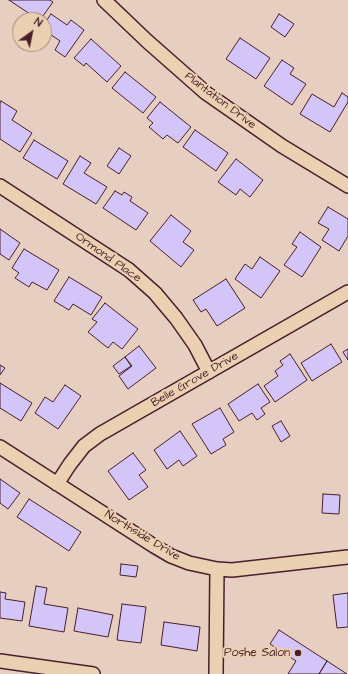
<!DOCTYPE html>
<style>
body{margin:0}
#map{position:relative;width:348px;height:674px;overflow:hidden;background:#e6cec0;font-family:"Architects Daughter",sans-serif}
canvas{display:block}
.north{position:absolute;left:12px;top:12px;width:40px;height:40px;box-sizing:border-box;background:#ebd0b2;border:1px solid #ab897c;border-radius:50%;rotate:33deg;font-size:11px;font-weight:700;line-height:16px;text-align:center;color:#4a1f2b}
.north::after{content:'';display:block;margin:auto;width:14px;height:18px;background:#4a1f2b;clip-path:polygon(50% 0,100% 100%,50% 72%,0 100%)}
</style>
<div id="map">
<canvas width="348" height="674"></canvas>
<div class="north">N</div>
</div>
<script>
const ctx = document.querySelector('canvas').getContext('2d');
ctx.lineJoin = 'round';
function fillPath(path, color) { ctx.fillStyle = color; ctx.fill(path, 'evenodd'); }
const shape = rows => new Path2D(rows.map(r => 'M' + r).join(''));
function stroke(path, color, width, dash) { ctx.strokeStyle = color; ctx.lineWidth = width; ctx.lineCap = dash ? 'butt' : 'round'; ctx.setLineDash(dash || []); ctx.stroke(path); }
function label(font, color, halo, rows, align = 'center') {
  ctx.font = font + ' "Architects Daughter",sans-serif'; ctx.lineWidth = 4; ctx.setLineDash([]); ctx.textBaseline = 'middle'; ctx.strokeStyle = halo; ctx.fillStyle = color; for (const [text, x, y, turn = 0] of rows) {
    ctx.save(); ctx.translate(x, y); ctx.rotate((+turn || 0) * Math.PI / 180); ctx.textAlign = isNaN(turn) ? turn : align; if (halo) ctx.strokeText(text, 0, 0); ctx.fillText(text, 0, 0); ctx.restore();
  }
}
const building = shape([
 [9,0,50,0,53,2,40,20,39,20,9,0],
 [51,14,67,25,71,20,84,30,65,57,55,50,60,41,44,30,44,24,51,14],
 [279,14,294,24,285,37,271,27,279,14],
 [240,38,270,58,256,79,226,59,240,38],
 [91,39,121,66,107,82,86,63,84,66,74,58,91,39],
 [282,60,294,68,290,74,306,84,292,105,264,86,282,60],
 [125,72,156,97,143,113,112,88,125,72],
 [342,93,348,97,348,102,330,132,300,114,312,94,334,107,342,93],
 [1,101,17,111,12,120,32,133,20,152,0,139,0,103,1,101],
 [160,102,191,127,178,143,167,135,163,139,149,127,153,123,147,118,160,102],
 [195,130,228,153,216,171,183,147,195,130],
 [34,140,68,161,57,179,23,158,34,140],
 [119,148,131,156,119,174,107,166,119,148],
 [80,156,91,163,84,173,107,187,96,204,63,184,80,156],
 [236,159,263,180,250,197,240,189,236,195,218,182,236,159],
 [115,191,122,195,124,192,132,197,130,201,148,213,136,230,103,208,115,191],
 [328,207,348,219,348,236,339,251,322,240,329,229,318,223,328,207],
 [171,215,191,231,183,242,194,250,181,267,150,241,171,215],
 [0,229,20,243,9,260,0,254,0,229],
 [300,232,321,247,302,277,284,265,297,247,292,244,300,232],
 [24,249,59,270,47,290,32,282,29,287,15,278,19,273,12,268,24,249],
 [260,257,280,271,261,298,235,279,245,264,252,269,260,257],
 [69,277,102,297,91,315,73,304,69,310,54,301,69,277],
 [226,279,245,308,217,326,206,309,201,312,193,300,226,279],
 [105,303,138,329,122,349,113,342,108,348,88,332,97,322,92,319,105,303],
 [331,344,342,362,312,381,301,363,331,344],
 [139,346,156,368,128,389,119,376,132,366,125,357,139,346],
 [348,349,348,360,343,352,348,349],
 [290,354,307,380,275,402,264,386,278,376,275,371,283,365,280,361,290,354],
 [125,357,131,366,119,374,113,366,125,357],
 [0,365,5,368,0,375,0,365],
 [0,383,32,403,21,421,0,408,0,383],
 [258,384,270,402,261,408,265,414,257,420,252,413,239,421,228,404,258,384],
 [65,385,81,396,58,429,35,413,45,397,53,402,65,385],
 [220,408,234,432,223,439,226,445,211,454,192,424,220,408],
 [281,421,290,436,281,442,272,426,281,421],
 [180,431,197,456,183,466,179,460,167,469,154,450,180,431],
 [133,453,146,470,139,475,148,487,129,500,108,471,133,453],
 [0,479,20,493,8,509,0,503,0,479],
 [323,494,340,495,339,514,322,513,323,494],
 [29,499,81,532,69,551,17,517,29,499],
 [121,564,138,566,136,577,120,575,121,564],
 [36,586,47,588,44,604,68,608,64,632,29,626,36,586],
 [0,592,6,593,5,599,25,602,22,621,0,618,0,592],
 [348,593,348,627,337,628,333,595,348,593],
 [122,604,146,607,141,643,117,640,122,604],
 [78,608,113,615,108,637,74,631,78,608],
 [164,622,200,627,197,651,161,645,164,622],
 [279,630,327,661,319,674,288,674,296,661,270,644,279,630],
 [327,661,347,674,319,674,327,661]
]);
fillPath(building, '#d3c5f7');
stroke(building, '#4a1f2b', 1);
const minor = shape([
 [104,0,147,41,206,93,282,146,348,186],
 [0,186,129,270,155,293,176,318,195,345,209,372],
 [0,447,154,546,171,556,189,563,217,569,232,570,348,557],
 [57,484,70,464,84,446,100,434,348,292],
 [0,661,93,674],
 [216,674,217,569]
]);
stroke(minor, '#4a1f2b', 16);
stroke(minor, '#ebd0b2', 13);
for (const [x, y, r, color] of [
 [298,653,4,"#4a1f2b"]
]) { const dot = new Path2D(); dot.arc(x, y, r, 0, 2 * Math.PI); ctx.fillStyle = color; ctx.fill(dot); stroke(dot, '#ebd0b2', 1.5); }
label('12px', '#4a1f2b', '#ebd0b2', [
 ["Plantation Drive",220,101,37],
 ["Ormond Place",108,258,35],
 ["Belle Grove Drive",195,380,-30],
 ["Northside Drive",142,536,31]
]);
label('12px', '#4a1f2b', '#ebd0b2', [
 ["Poshe Salon",290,653]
], 'right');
</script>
